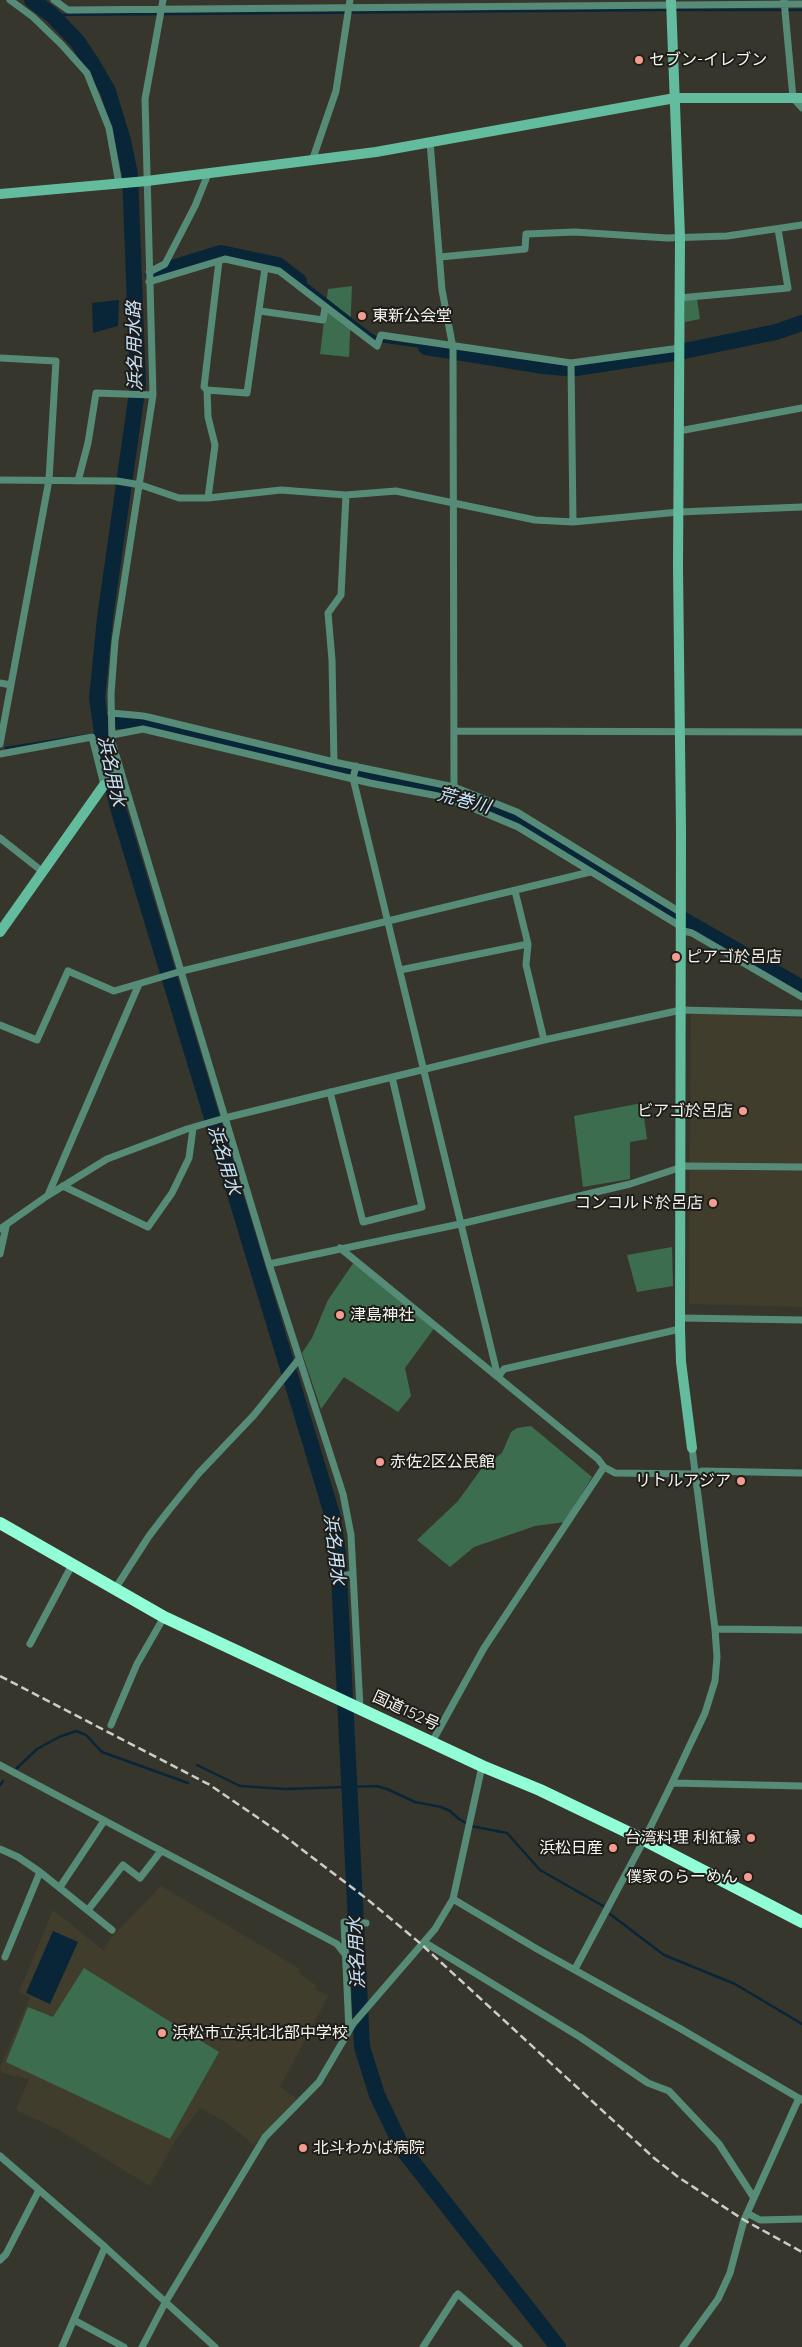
<!DOCTYPE html>
<meta charset="utf-8">
<style>
body{margin:0}
canvas{display:block;background:#37362c}
</style>
<canvas width="802" height="2347"></canvas>
<script>
const ctx = document.querySelector('canvas').getContext('2d');
ctx.lineJoin = 'round';
function fillPath(path, color) { ctx.fillStyle = color; ctx.fill(path, 'evenodd'); }
const shape = rows => new Path2D(rows.map(r => 'M' + r).join(''));
function stroke(path, color, width, dash) { ctx.strokeStyle = color; ctx.lineWidth = width; ctx.lineCap = dash ? 'butt' : 'round'; ctx.setLineDash(dash || []); ctx.stroke(path); }
function label(font, color, halo, rows, align = 'center') {
  ctx.font = font + ' Quicksand,"Noto Sans JP",sans-serif'; ctx.lineWidth = 4; ctx.setLineDash([]); ctx.textBaseline = 'middle'; ctx.strokeStyle = halo; ctx.fillStyle = color; for (const [text, x, y, turn = 0] of rows) {
    ctx.save(); ctx.translate(x, y); ctx.rotate((+turn || 0) * Math.PI / 180); ctx.textAlign = isNaN(turn) ? turn : align; if (halo) ctx.strokeText(text, 0, 0); ctx.fillText(text, 0, 0); ctx.restore();
  }
}
fillPath(shape([
 [691,1013,802,1018,802,1307,689,1304],
 [161,1886,300,1969,299,1973,316,1985,315,1989,328,1996,280,2087,297,2099,254,2145,226,2122,200,2108,175,2141,150,2186,57,2129,16,2110,29,2079,2,2073,0,2068,30,1997,19,1992,53,1910,104,1951,111,1938]
]), '#403d2d');
fillPath(shape([
 [352,286,349,357,320,354,328,289],
 [697,299,700,319,685,322,685,300],
 [642,1103,647,1139,630,1142,630,1179,583,1187,574,1116],
 [672,1247,673,1286,637,1292,627,1255],
 [354,1262,435,1327,405,1368,411,1396,398,1412,344,1377,321,1409,302,1353,312,1338,328,1300],
 [531,1426,592,1477,565,1522,535,1526,474,1547,450,1567,417,1540,458,1501,482,1468,502,1453,511,1432,517,1428],
 [84,1968,219,2052,170,2139,6,2062,28,2007,53,2017]
]), '#3c6d4e');
fillPath(shape([
 [284,265,371,333,382,339,449,349,449,352,371,341,280,271],
 [119,300,118,326,93,333,92,303],
 [53,1931,78,1942,50,2004,26,1993]
]), '#092538');
stroke(shape([
 [674,10,802,10],
 [52,15,668,10],
 [6,748,101,733],
 [197,1765,240,1786,286,1789,376,1786,387,1789,415,1802,441,1807,450,1811,459,1819,471,1826,507,1833,540,1870,603,1906],
 [17,1768,37,1749,59,1737,76,1731,86,1735,102,1752,188,1783],
 [0,1785,3,1781],
 [610,1914,664,1955,735,1984,802,2024]
]), '#092538', 2.5);
stroke(shape([
 [32,0,52,15,77,41,93,65,108,91,123,141,130,174,138,385,105,618,97,698,105,753,118,808,332,1514,338,1554,362,2047,377,2095,404,2151,558,2347],
 [153,274,221,253,278,265,299,281],
 [426,347,543,366,565,368],
 [684,351,776,332,802,323],
 [576,368,674,353],
 [117,721,143,720,203,737,434,791,494,808,546,836,675,915,802,988]
]), '#092538', 16);
stroke(shape([
 [10,0,33,17,61,44,87,73,109,128,119,184],
 [54,0,68,10,802,4],
 [163,0,145,99,153,395,115,641,111,694,112,742,269,1264,343,1494,351,1535,360,1708],
 [784,0,793,98,802,108],
 [430,142,442,290,453,348,454,787],
 [312,161,336,91,350,0],
 [440,257,525,249,526,234,575,232,667,238,727,236,802,225],
 [219,261,204,387,207,390,247,393,265,268],
 [149,272,165,264,195,206,208,174],
 [149,282,225,259,279,271,377,346,381,335,571,363,679,348],
 [679,298,788,288,778,229],
 [260,311,323,320,325,308],
 [0,358,56,361,49,480,0,744],
 [571,363,573,522],
 [207,390,208,417,215,445,208,498],
 [679,431,802,408],
 [0,480,117,481,141,485,179,498,208,498,281,490,346,495,396,491,535,520,573,522,679,512,802,507],
 [78,481,88,443,96,393,153,395],
 [0,683,11,685],
 [111,713,144,716,334,762,454,787,517,812,680,912],
 [454,731,802,732],
 [112,735,143,729,370,783,438,796,468,806,518,827,680,926],
 [0,754,92,737,104,785],
 [334,762,332,660,328,613,341,595,346,495],
 [356,766,353,778,498,1377,504,1369,680,1329],
 [104,785,119,765],
 [0,838,43,872],
 [515,891,528,944,526,965,544,1040],
 [680,930,692,933,802,997],
 [400,970,528,944],
 [0,1025,37,1040,68,971,114,991,182,971,590,872],
 [330,1092,363,1222,422,1207,392,1077],
 [63,1186,148,1227,172,1193,189,1158,193,1128],
 [48,1195,139,984],
 [0,1229,47,1196,107,1159,187,1129,225,1118,544,1040,681,1010,802,1013],
 [340,1248,598,1459,604,1467,615,1473,695,1474,702,1471,802,1473],
 [0,1254,6,1227],
 [269,1264,460,1224,630,1184,685,1166,802,1167],
 [681,1318,802,1320],
 [334,1577,353,1574],
 [115,1589,149,1536,169,1510,199,1473,254,1415,299,1359],
 [715,1629,802,1630],
 [30,1644,72,1565],
 [111,1725,137,1664,164,1617],
 [432,1742,484,1648,604,1467],
 [0,1765,337,1944,345,1954],
 [672,1783,802,1786],
 [0,1849,18,1857,40,1872,112,1930],
 [60,1887,104,1821],
 [453,1899,537,1949,681,2029,802,2100],
 [88,1910,123,1865,140,1878,161,1851],
 [424,1942,580,2037,648,2083,669,2091,719,2144,754,2198],
 [5,1957,40,1872],
 [575,1969,644,1840,672,1783,705,1713,715,1681,717,1657,715,1629,692,1448],
 [349,2030,344,1922,366,1923],
 [0,2156,105,2247,215,2347],
 [747,2213,760,2220,802,2219],
 [0,2260,6,2254,39,2190],
 [74,2320,124,2347],
 [62,2347,105,2247],
 [142,2347,165,2303,265,2137,319,2082,353,2024,435,1929,453,1899,482,1766],
 [423,2347,456,2296,458,2294,519,2347],
 [683,2347,718,2299,730,2273,744,2220,799,2098]
]), '#568b78', 7);
stroke(shape([
 [671,0,680,237,678,566,681,830,680,1329,681,1362,692,1448],
 [0,194,147,181,376,152,675,98,802,98],
 [0,932,104,785]
]), '#63bc9e', 10);
stroke(shape([
 [0,1523,164,1617,482,1766,540,1790,644,1840,802,1922]
]), '#91fed8', 12);
stroke(shape([
 [0,1676,210,1785,283,1835,367,1899,421,1944,654,2158,678,2177,744,2220,802,2252]
]), '#cdccc5', 2.5, [8, 4]);
for (const [x, y, r, color] of [
 [639,60,5,"#f59c92"],
 [362,316,5,"#f59c92"],
 [676,957,5,"#f59c92"],
 [743,1111,5,"#f59c92"],
 [713,1203,5,"#f59c92"],
 [340,1315,5,"#f59c92"],
 [380,1462,5,"#f59c92"],
 [741,1481,5,"#f59c92"],
 [751,1838,5,"#f59c92"],
 [613,1848,5,"#f59c92"],
 [748,1877,5,"#f59c92"],
 [162,2033,5,"#f59c92"],
 [303,2148,5,"#f59c92"]
]) { const dot = new Path2D(); dot.arc(x, y, r, 0, 2 * Math.PI); ctx.fillStyle = color; ctx.fill(dot); stroke(dot, '#1e1d19', 2); }
label('16px', '#f5f4ee', '#1e1d19', [
 ["セブン-イレブン",649,60],
 ["東新公会堂",372,316],
 ["ピアゴ於呂店",686,957],
 ["ビアゴ於呂店",733,1111,"right"],
 ["コンコルド於呂店",703,1203,"right"],
 ["津島神社",350,1315],
 ["赤佐2区公民館",390,1462],
 ["リトルアジア",731,1481,"right"],
 ["台湾料理 利紅縁",741,1838,"right"],
 ["浜松日産",603,1848,"right"],
 ["僕家のらーめん",738,1877,"right"],
 ["浜松市立浜北北部中学校",172,2033],
 ["北斗わかば病院",313,2148]
], 'left');
label('16px', '#f5f4ee', '#1e1d19', [
 ["国道152号",406,1711,25]
]);
label('italic 18px', '#c7e4fc', '#1e1d19', [
 ["浜名用水路",135,346,-91],
 ["浜名用水",111,771,78],
 ["荒巻川",464,801,15],
 ["浜名用水",224,1160,73],
 ["浜名用水",334,1549,83],
 ["浜名用水",357,1953,-93]
]);
</script>
